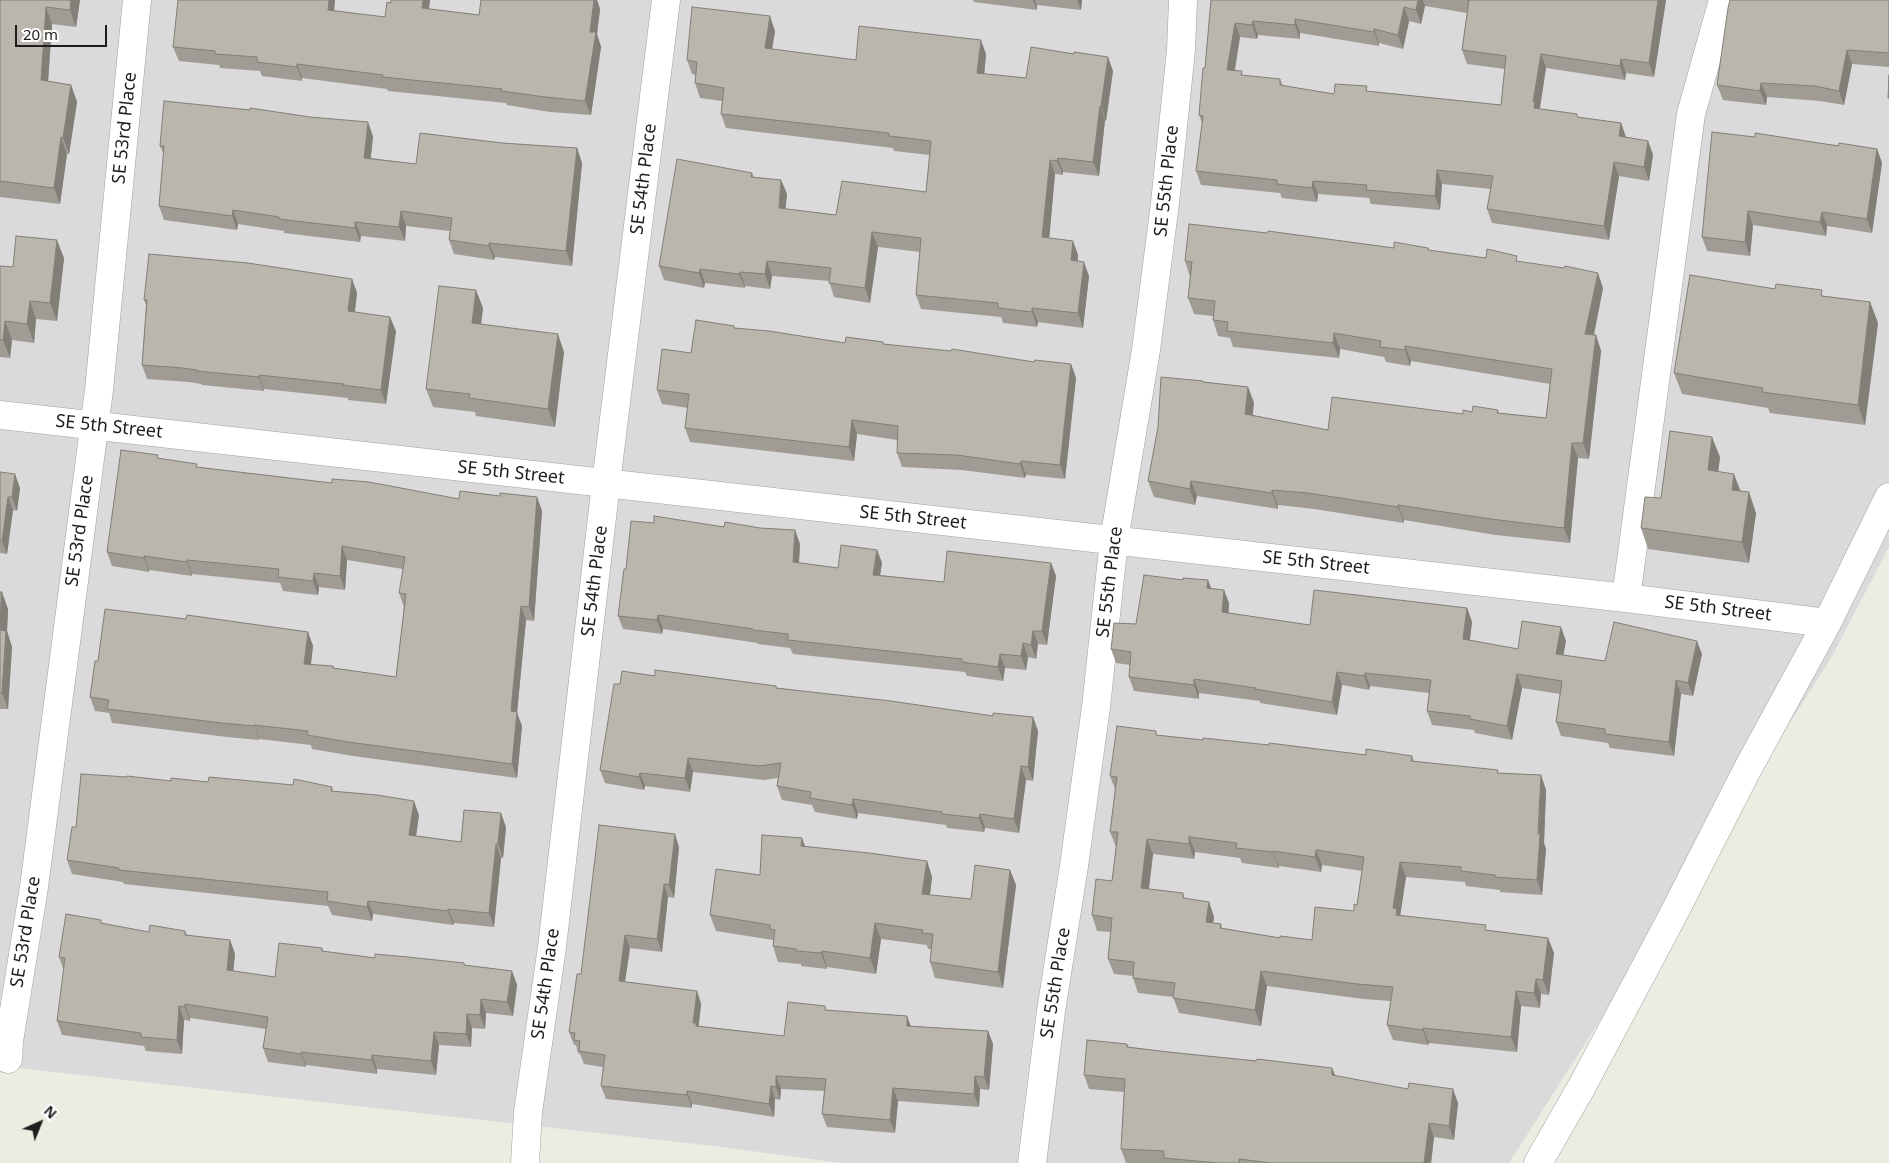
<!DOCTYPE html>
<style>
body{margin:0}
#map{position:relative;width:1889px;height:1163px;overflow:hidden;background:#edece3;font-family:"Noto Sans",sans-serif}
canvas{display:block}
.north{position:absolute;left:15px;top:1098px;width:50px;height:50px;-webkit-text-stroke:4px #fff;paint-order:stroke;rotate:44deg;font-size:14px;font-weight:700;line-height:20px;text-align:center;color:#1d1d1d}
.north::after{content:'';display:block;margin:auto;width:18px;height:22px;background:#1d1d1d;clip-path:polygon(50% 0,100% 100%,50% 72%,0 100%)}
.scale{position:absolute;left:15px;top:25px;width:92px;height:22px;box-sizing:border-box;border:2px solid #1d1d1d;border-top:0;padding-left:6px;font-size:15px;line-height:18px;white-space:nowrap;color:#1d1d1d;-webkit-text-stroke:4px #fff;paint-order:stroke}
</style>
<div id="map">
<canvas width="1889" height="1163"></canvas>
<div class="north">N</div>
<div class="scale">20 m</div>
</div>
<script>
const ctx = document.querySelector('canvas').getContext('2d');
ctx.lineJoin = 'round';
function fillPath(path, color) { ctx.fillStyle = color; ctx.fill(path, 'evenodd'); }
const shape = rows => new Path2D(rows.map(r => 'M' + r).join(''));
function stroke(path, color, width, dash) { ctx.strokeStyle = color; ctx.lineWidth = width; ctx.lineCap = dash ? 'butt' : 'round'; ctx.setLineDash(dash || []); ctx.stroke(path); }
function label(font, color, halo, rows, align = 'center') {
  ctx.font = font + ' "Noto Sans",sans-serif'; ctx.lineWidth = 4; ctx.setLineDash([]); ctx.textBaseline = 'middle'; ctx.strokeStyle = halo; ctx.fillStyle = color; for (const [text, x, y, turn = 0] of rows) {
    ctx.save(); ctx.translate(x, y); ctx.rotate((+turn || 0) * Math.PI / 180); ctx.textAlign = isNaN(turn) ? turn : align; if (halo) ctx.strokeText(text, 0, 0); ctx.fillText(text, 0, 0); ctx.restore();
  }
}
fillPath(shape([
 [0,0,1889,0,1889,547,1830,660,1509,1163,840,1163,714,1146,0,1066]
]), '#dbdada');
const minor = shape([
 [0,415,1626,598,1827,623],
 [1626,598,1691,114,1723,0],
 [8,1059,9,1041,34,887,99,390,137,0],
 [525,1163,528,1112,552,947,606,483,666,0],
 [1032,1163,1051,1011,1074,866,1096,707,1114,540,1146,350,1165,203,1181,50,1183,0],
 [1538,1163,1581,1088,1672,917,1747,770,1827,623,1889,497]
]);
stroke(minor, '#a1a1a1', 29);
stroke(minor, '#fff', 28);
fillPath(shape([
 [0,0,80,0,76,27,52,24,48,81,71,85,77,102,69,154,67,154,60,204,0,197],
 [178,0,335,0,334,11,385,17,391,3,430,0,429,9,479,15,481,0,597,0,600,9,597,34,601,47,591,115,550,112,507,105,506,103,388,91,387,89,302,78,302,81,262,76,260,71,220,68,219,65,179,61,173,47],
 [973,0,1082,0,1081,10,1037,5,1037,10,974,2],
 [1211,0,1666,0,1654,77,1626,73,1625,80,1546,68,1540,109,1579,117,1621,123,1626,138,1648,141,1653,155,1649,181,1619,176,1609,240,1492,223,1487,209,1491,189,1442,184,1440,210,1371,204,1369,198,1318,194,1317,202,1282,198,1280,193,1201,185,1196,171,1202,123,1199,115,1205,68],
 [1425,6,1467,13,1462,50,1467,64,1505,69,1501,105,1368,91,1334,94,1283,86,1280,79,1243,75,1235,71,1240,37,1257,39,1258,35,1300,39,1300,33,1379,46,1379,43,1403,49,1409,21,1421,24],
 [1889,0,1889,67,1852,64,1844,105,1820,101,1767,97,1766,105,1723,100,1717,85],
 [775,31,772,49,856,60,986,54,984,74,1026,78,1113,71,1106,121,1105,120,1099,176,1063,172,1063,175,1055,174,1049,238,1073,241,1078,255,1078,261,1089,276,1083,328,1038,322,1037,327,1003,323,1001,317,921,309,916,295,920,252,878,247,870,303,834,297,829,281,772,276,770,289,745,286,745,288,705,283,704,288,664,280,659,266,752,173,754,177,781,180,787,194,785,209,836,215,926,192,930,155,894,151,893,148,726,128,721,114,722,101,700,98,695,83,696,75,692,74,687,60],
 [373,136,371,158,416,164,502,143,577,148,582,163,572,266,495,257,494,260,454,254,449,240,450,231,406,226,405,241,361,236,360,242,284,233,284,231,238,224,237,230,164,220,159,206,164,155,160,146],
 [1755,137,1877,149,1882,163,1872,233,1827,226,1826,236,1753,225,1750,256,1707,251,1702,237],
 [1394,248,1428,248,1429,250,1486,258,1519,261,1603,288,1594,335,1596,335,1601,351,1589,459,1578,458,1570,543,1496,535,1404,520,1404,523,1314,509,1278,505,1278,509,1197,496,1195,505,1154,497,1148,481,1203,381,1204,382,1248,387,1254,403,1252,415,1328,430,1463,414,1472,412,1498,410,1499,413,1546,418,1550,384,1411,361,1410,366,1386,362,1384,357,1340,349,1339,358,1233,347,1230,338,1218,336,1213,320,1213,316,1194,314,1188,298,1190,277,1185,261],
 [64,258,57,321,36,319,34,343,12,340,10,358,0,357,0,266,13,267],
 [352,279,357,293,355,312,396,331,386,404,348,400,348,398,264,389,264,391,202,385,201,384,189,382,147,379,142,365,146,305,144,300],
 [1775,289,1870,302,1878,323,1865,425,1770,413,1768,408,1682,394,1674,373],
 [483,308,481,324,564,352,555,427,476,416,475,412,433,407,426,389],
 [735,328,845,343,884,344,1034,362,1071,364,1076,378,1065,479,1026,475,1025,478,962,470,902,467,897,453,897,440,857,434,854,461,690,442,685,428,688,408,662,404,657,390,691,353],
 [1720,457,1718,472,1740,491,1756,513,1749,563,1648,549,1641,528,1661,498],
 [159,458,198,467,459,499,500,496,537,497,542,511,534,621,526,620,517,713,522,726,517,778,353,756,312,749,311,745,259,739,259,740,227,737,112,723,109,713,95,711,90,697,98,661,186,619,308,632,313,646,311,665,333,666,334,668,396,677,404,607,399,593,403,569,347,560,345,590,319,587,318,595,283,591,280,583,192,574,192,576,149,570,149,572,112,566,107,552],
 [0,472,20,488,17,511,13,510,7,554,0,553],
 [800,544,799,563,838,568,877,550,882,563,880,575,944,582,1051,563,1056,576,1047,645,1038,644,1036,659,1028,657,1026,670,1005,668,1003,681,967,676,965,672,793,654,790,648,758,644,758,643,663,629,662,634,623,629,618,616,626,569],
 [1183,580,1208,580,1211,588,1229,603,1228,613,1310,625,1467,608,1472,622,1470,640,1518,649,1566,641,1563,655,1605,661,1702,654,1693,696,1681,694,1674,756,1610,748,1608,743,1561,736,1556,722,1560,694,1522,688,1512,740,1475,733,1474,730,1432,725,1427,711,1429,693,1370,686,1369,690,1342,685,1337,715,1260,703,1260,701,1199,693,1199,699,1134,691,1129,677,1130,665,1116,663,1111,649,1136,624],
 [0,592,8,609,7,631,12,647,8,709,0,709],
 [655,676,776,686,777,688,993,716,1033,717,1038,731,1033,781,1026,780,1019,833,985,828,984,832,947,828,946,825,858,813,857,819,815,812,812,805,782,800,777,786,778,778,764,780,693,772,690,792,645,786,644,790,605,783,600,770,620,684],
 [1157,735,1203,740,1366,755,1412,756,1414,761,1499,773,1541,775,1546,790,1544,843,1546,849,1542,895,1500,892,1500,890,1466,886,1465,882,1406,877,1400,915,1487,930,1548,938,1554,953,1549,995,1541,994,1540,1008,1521,1006,1517,1052,1429,1043,1428,1045,1393,1040,1387,1025,1391,1001,1363,999,1267,986,1261,1026,1179,1013,1173,997,1138,993,1133,978,1133,976,1114,974,1108,959,1111,932,1097,931,1092,915,1112,881,1116,847,1110,832,1115,789,1110,776],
 [1195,852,1240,858,1242,863,1279,868,1279,866,1321,872,1322,865,1362,871,1357,905,1354,911,1312,940,1280,938,1222,928,1221,924,1213,923,1214,917,1209,902,1185,899,1183,893,1149,889,1153,854,1194,859],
 [171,781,332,787,333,791,419,815,416,836,461,842,506,827,503,858,501,858,494,927,454,923,453,925,373,914,372,921,332,915,328,906,124,884,123,882,72,874,67,860,76,827],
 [679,847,674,898,668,897,662,952,630,948,625,982,697,991,701,1004,699,1026,784,1036,825,1006,826,1010,911,1026,988,1031,993,1044,989,1090,980,1089,979,1107,898,1101,895,1133,827,1127,822,1114,824,1091,781,1089,780,1100,775,1099,774,1117,692,1104,692,1108,606,1099,601,1086,603,1067,584,1064,580,1054,578,1053,576,1045,574,1045,569,1032,581,974],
 [805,847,927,861,932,877,930,895,971,899,1010,870,1016,885,1003,988,935,978,930,962,931,949,928,949,927,945,881,939,876,974,827,967,827,969,801,966,801,964,778,962,773,946,773,940,716,931,710,915,760,875],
 [103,924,149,932,185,931,187,935,230,940,235,954,233,971,275,977,322,948,323,951,375,958,465,965,512,971,517,985,513,1016,486,1013,485,1029,472,1028,471,1047,439,1045,436,1075,377,1069,377,1074,306,1065,306,1067,268,1062,263,1048,266,1029,190,1018,190,1021,184,1020,182,1054,146,1051,144,1046,62,1035,57,1021,64,971,59,957],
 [1127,1044,1129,1047,1168,1052,1332,1068,1335,1076,1458,1103,1454,1140,1434,1137,1431,1163,1126,1163,1121,1149,1124,1092,1089,1089,1084,1075]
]), '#a09c95');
fillPath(shape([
 [71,0,80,0,76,27,70,10],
 [329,0,335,0,333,24,328,10],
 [423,0,430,0,427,22,422,8],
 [594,0,597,0,600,9,597,34,601,47,591,115,585,101,590,32],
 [1033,0,1035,0,1037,5,1037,10],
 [1077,0,1082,0,1081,10],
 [1418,0,1423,0,1425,6,1421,24,1416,10],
 [1658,0,1666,0,1654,77,1649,63],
 [46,7,52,24,47,97,41,80],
 [1404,7,1409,21,1403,49,1398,35],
 [770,16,775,31,770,62,765,48],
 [1295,19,1300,33,1300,39,1295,25],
 [1253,21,1258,35,1257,39,1252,25],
 [1235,23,1240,37,1232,84,1227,70],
 [1374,29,1379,43,1379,46,1374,32],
 [981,40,986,54,983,88,977,73],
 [1847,50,1852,64,1844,105,1839,91],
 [1541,54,1546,68,1539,112,1534,108,1533,102],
 [1108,57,1113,71,1106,121,1101,106],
 [1621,59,1626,73,1625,80,1620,66],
 [297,64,302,78,302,81,297,67],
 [1761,83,1767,97,1766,105,1760,91],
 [71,85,77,102,69,154,63,138],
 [1100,106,1105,120,1099,176,1093,162],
 [368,122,373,136,369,172,364,158],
 [1621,123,1626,137,1624,150,1619,136],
 [61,137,67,154,60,204,54,188],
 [1648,141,1653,155,1649,181,1644,167],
 [577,148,582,163,572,266,566,251],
 [1877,149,1882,163,1872,233,1867,219],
 [1058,158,1063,172,1063,175,1057,161],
 [1050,160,1055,174,1048,252,1042,237],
 [1614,162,1619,176,1609,240,1604,226],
 [1437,170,1442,184,1440,210,1435,196],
 [781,180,787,194,784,223,779,208],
 [1313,181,1318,194,1317,202,1312,188],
 [233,210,238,224,237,230,232,216],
 [401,211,406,226,405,241,399,227],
 [1748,211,1753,225,1750,256,1745,242],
 [1822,212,1827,226,1826,236,1820,222],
 [355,222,361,236,360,242,355,228],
 [872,232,878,247,870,303,865,288],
 [57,240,64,258,57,321,50,303],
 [1073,241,1078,255,1076,274,1071,260],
 [489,243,495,257,494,260,489,246],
 [767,261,772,276,770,289,765,274],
 [1084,262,1089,276,1083,328,1078,313],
 [700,269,705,283,704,288,699,273],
 [740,272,745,286,745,288,739,274],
 [1598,273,1603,288,1591,349,1585,334],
 [352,279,357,293,353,326,348,311],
 [476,290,483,308,479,341,472,323],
 [30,301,36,319,34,343,27,324],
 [1870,302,1878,323,1865,425,1858,405],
 [1032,308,1038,322,1037,327,1032,312],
 [390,317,396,331,386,404,381,390],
 [5,321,12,340,10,358,3,340],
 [1334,333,1340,349,1339,358,1333,343],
 [558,334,564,352,555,427,548,409],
 [1596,335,1601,351,1589,459,1583,443],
 [1405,346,1411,361,1410,366,1405,350],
 [1071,364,1076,378,1065,479,1060,465],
 [259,375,264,389,264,391,259,377],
 [1248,387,1254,403,1251,430,1245,414],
 [852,420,857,434,854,461,849,447],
 [1712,437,1720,457,1716,491,1708,470],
 [1572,443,1578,458,1570,543,1564,528],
 [1021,461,1026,475,1025,478,1020,464],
 [15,474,20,488,17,511,12,497],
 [1734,474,1742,495,1732,490],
 [1191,481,1197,496,1195,505,1190,489],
 [1272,490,1278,505,1278,509,1272,493],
 [1749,492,1756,513,1749,563,1742,542],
 [8,497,13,510,7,554,2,541],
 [537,497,542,511,534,621,529,607],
 [1398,505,1404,520,1404,523,1398,507],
 [795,530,800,544,798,576,793,562],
 [342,546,347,560,345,590,340,576],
 [877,550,882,563,878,588,873,575],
 [144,556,149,570,149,572,144,558],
 [187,560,192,574,192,576,187,562],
 [1051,563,1056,576,1047,645,1042,631],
 [314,573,319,587,318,595,313,581],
 [1208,580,1213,594,1207,588],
 [1224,590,1229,603,1228,626,1222,612],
 [2,592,8,609,7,631,12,647,8,709,2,693,0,623],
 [521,606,526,620,517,713,522,726,517,778,512,764,511,711],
 [1467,608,1472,622,1468,653,1463,639],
 [658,615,663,629,662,634,657,620],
 [1561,627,1566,641,1561,668,1556,654],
 [1033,631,1038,644,1036,659,1031,645],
 [308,632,313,646,309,678,304,664],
 [1697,641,1702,654,1693,696,1688,683],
 [1023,643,1028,657,1026,670,1021,656],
 [1000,654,1005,668,1003,681,998,667],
 [1337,672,1342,685,1337,715,1332,702],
 [1365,673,1370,686,1369,690,1364,676],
 [1517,674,1522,688,1512,740,1507,726],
 [1194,679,1199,693,1199,699,1194,685],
 [1676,680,1681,694,1674,756,1669,742],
 [1033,717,1038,731,1033,781,1028,767],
 [254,725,259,739,259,740,254,726],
 [688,758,693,772,690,792,685,778],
 [1021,766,1026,780,1019,833,1014,819],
 [640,773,645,786,644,790,639,777],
 [1541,775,1546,790,1544,843,1546,849,1542,895,1537,880],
 [853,799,858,813,857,819,852,805],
 [414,801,419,815,414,849,409,835],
 [501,813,506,827,503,858,498,844],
 [980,814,985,828,984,832,979,818],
 [675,834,679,847,674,898,669,885],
 [1189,837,1195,852,1194,859,1189,844],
 [802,838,808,854,801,846],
 [1147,839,1153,854,1147,903,1141,888],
 [496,844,501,858,494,927,489,913],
 [1316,850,1322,865,1321,872,1315,857],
 [1273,851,1279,866,1279,868,1273,852],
 [927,861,932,877,928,910,922,894],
 [1400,862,1406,877,1400,917,1402,930,1393,908],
 [1010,870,1016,885,1003,988,998,972],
 [664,884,668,897,662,952,657,939],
 [368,901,373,914,372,921,367,907],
 [1209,902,1214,917,1211,937,1206,922],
 [448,909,454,923,453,925,448,911],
 [875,923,881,939,876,974,870,958],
 [625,935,630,948,623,994,619,981],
 [1548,938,1554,953,1549,995,1543,980],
 [230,940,235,954,232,984,227,970],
 [822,951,827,967,827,969,821,953],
 [512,971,517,985,513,1016,507,1002],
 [1261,971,1267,986,1261,1026,1255,1010],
 [1536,979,1541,994,1540,1008,1534,993],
 [697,991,701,1004,698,1029,693,1023],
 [1516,991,1521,1006,1517,1052,1511,1037],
 [481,999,486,1013,485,1029,480,1015],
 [185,1004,190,1018,190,1021,185,1007],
 [179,1006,184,1020,182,1054,177,1040],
 [467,1014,472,1028,471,1047,466,1034],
 [907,1016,912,1029,907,1026],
 [1423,1028,1429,1043,1428,1045,1423,1030],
 [988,1031,993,1044,989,1090,984,1077],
 [434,1032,439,1045,436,1075,431,1061],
 [301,1052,306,1065,306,1067,301,1054],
 [372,1055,377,1069,377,1074,372,1060],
 [1332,1068,1338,1082,1332,1075],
 [776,1076,781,1089,780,1100,776,1087],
 [975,1076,980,1089,979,1107,974,1094],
 [771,1086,775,1099,774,1117,769,1104],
 [893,1088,898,1101,895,1133,890,1120],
 [1453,1089,1458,1103,1454,1140,1449,1126],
 [687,1091,692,1104,692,1108,687,1095],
 [1429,1123,1434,1137,1431,1163,1424,1163]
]), '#827f79');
const building = shape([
 [0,0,71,0,70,10,46,7,41,80,71,85,63,138,61,137,54,188,0,181,0,0],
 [178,0,329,0,328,10,385,17,387,2,391,3,391,0,423,0,422,8,479,15,481,0,594,0,590,32,596,32,585,101,545,97,501,91,502,89,382,77,383,75,297,64,297,67,257,62,257,57,215,54,215,51,173,47,178,0],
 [1211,0,1418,0,1416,10,1404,7,1398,35,1374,29,1374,32,1295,19,1295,25,1253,21,1252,25,1235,23,1227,70,1242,71,1241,75,1280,79,1280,85,1334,94,1335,84,1367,86,1366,91,1501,105,1506,56,1462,50,1469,0,1467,0,1658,0,1649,63,1621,59,1620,66,1541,54,1533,102,1535,102,1534,108,1577,114,1577,117,1621,123,1619,136,1648,141,1644,167,1614,162,1604,226,1487,209,1493,176,1437,170,1435,196,1366,190,1367,185,1313,181,1312,188,1277,184,1277,180,1196,171,1203,116,1199,115,1203,68,1205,68,1211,0],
 [1730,0,1889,0,1889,53,1847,50,1839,91,1815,86,1761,83,1760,91,1717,85,1728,8,1730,0],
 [692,7,770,16,765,48,856,60,859,26,981,40,977,73,1026,78,1031,47,1074,54,1074,52,1108,57,1101,106,1100,106,1093,162,1058,158,1057,161,1050,160,1042,237,1073,241,1071,260,1084,262,1078,313,1032,308,1032,312,998,308,998,303,916,295,921,238,872,232,865,288,829,283,831,268,767,261,765,274,740,272,739,274,700,269,699,273,659,266,677,159,752,173,751,177,781,180,779,208,836,215,842,181,926,192,931,141,889,136,889,133,721,114,724,88,695,83,697,62,687,60,692,7],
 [1889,75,1889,98,1888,98,1889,75],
 [164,101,250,110,250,108,310,117,368,122,364,158,416,164,420,133,502,143,577,148,566,251,489,243,489,246,449,240,452,218,401,211,399,227,355,222,355,228,279,219,279,217,233,210,232,216,159,206,164,146,160,146,164,101],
 [1712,132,1755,137,1755,133,1838,146,1839,143,1877,149,1867,219,1822,212,1820,222,1748,211,1745,242,1702,237,1712,132],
 [1189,224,1267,233,1268,231,1394,248,1394,242,1428,248,1428,250,1486,258,1487,249,1517,256,1516,261,1564,268,1565,266,1598,273,1585,334,1596,335,1583,443,1572,443,1564,528,1491,519,1398,505,1398,507,1308,493,1272,490,1272,493,1191,481,1190,489,1148,481,1158,427,1161,377,1203,381,1203,382,1248,387,1245,414,1328,430,1332,397,1463,414,1463,410,1472,412,1473,406,1498,410,1497,413,1546,418,1552,369,1405,346,1405,350,1380,347,1381,341,1334,333,1333,343,1227,331,1228,322,1213,320,1215,301,1188,298,1192,262,1185,261,1189,224],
 [16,236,57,240,50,303,30,301,27,324,5,321,3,340,0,340,0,266,13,267,16,236],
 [149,254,248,263,352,279,348,311,390,317,381,390,343,385,344,384,259,375,259,377,197,371,197,370,183,368,142,365,147,300,144,300,149,254],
 [1690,275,1775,289,1776,284,1822,290,1821,296,1870,302,1858,405,1762,392,1763,388,1674,373,1690,275],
 [439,286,476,290,472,323,558,334,548,409,469,398,470,394,426,389,439,286],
 [696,320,734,326,734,328,769,331,845,343,846,337,883,342,883,344,951,351,952,349,1034,362,1035,360,1071,364,1060,465,1021,461,1020,464,957,455,897,453,898,426,852,420,849,447,685,428,689,394,657,390,662,349,691,353,696,320],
 [1670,431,1712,437,1708,470,1734,474,1732,490,1749,492,1742,542,1641,528,1645,497,1661,498,1670,431],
 [121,450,158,455,157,458,197,464,196,467,332,483,332,479,369,482,459,499,460,491,500,496,500,493,537,497,529,607,521,606,511,711,517,712,512,764,348,742,307,735,308,731,254,725,254,726,222,723,107,709,109,700,90,697,95,661,98,661,105,609,186,619,187,615,308,632,304,664,333,666,333,668,396,677,406,594,399,593,405,557,342,546,340,576,314,573,313,581,278,577,279,569,187,560,187,562,144,556,144,558,107,552,121,450],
 [0,472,15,474,12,497,8,497,2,541,0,540,0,472],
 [654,516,724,527,725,522,760,528,795,530,793,562,838,568,841,545,877,550,873,575,944,582,947,551,1051,563,1042,631,1033,631,1031,645,1023,643,1021,656,1000,654,998,667,962,662,962,659,788,640,788,634,753,630,753,629,658,615,657,620,618,616,624,569,626,569,631,521,654,523,654,516],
 [1144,575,1183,580,1183,578,1208,580,1207,588,1224,590,1222,612,1310,625,1314,590,1467,608,1463,639,1518,649,1522,621,1561,627,1556,654,1605,661,1614,622,1697,641,1688,683,1676,680,1669,742,1605,734,1605,729,1556,722,1562,681,1517,674,1507,726,1470,719,1470,716,1427,711,1431,680,1365,673,1364,676,1337,672,1332,702,1255,689,1256,688,1194,679,1194,685,1129,677,1131,652,1111,649,1114,623,1136,624,1144,575],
 [0,592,2,592,0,623,0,592],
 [0,630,6,631,2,693,0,693,0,630],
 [655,670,776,686,776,688,891,701,993,716,993,713,1033,717,1028,767,1021,766,1014,819,980,814,979,818,942,814,942,812,853,799,852,805,810,798,811,792,777,786,781,763,759,766,688,758,685,778,640,773,639,777,600,770,614,684,620,684,622,671,655,676,655,670],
 [1117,726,1156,731,1156,735,1203,740,1203,738,1269,745,1269,743,1366,755,1366,749,1412,756,1411,761,1498,770,1497,773,1541,775,1538,834,1540,834,1537,880,1495,877,1495,875,1461,871,1461,867,1400,862,1393,908,1397,909,1396,915,1486,925,1485,930,1548,938,1543,980,1536,979,1534,993,1516,991,1511,1037,1423,1028,1423,1030,1387,1025,1393,987,1357,984,1261,971,1255,1010,1173,998,1175,983,1133,978,1134,962,1108,959,1112,918,1092,915,1096,879,1112,881,1118,832,1110,832,1117,777,1110,776,1117,726],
 [1189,837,1237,843,1236,848,1273,852,1273,851,1315,857,1316,850,1364,857,1357,905,1354,904,1354,911,1315,907,1312,940,1280,936,1280,938,1220,928,1221,924,1206,922,1209,902,1183,898,1183,893,1141,888,1147,839,1189,844,1189,837],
 [81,774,127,777,127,776,171,781,171,778,208,782,209,777,293,785,294,779,332,787,331,791,377,795,414,801,409,835,461,842,464,810,501,813,498,844,496,844,489,913,448,909,448,911,368,901,367,907,327,901,328,892,119,870,119,868,67,860,72,827,76,827,81,774],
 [599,825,675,834,669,885,664,884,657,939,625,935,619,981,697,991,693,1023,696,1023,696,1026,784,1036,788,1002,825,1006,825,1010,907,1016,907,1026,988,1031,984,1077,975,1076,974,1094,893,1088,890,1120,822,1114,826,1079,776,1076,776,1087,771,1086,769,1104,687,1091,687,1095,601,1086,605,1055,579,1051,580,1041,574,1040,575,1033,569,1032,577,974,581,974,599,825],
 [762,835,802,838,801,846,869,853,927,861,922,894,971,899,975,865,1010,870,998,972,930,962,933,934,922,933,923,930,875,923,870,958,822,951,821,953,796,951,796,949,773,946,775,930,770,929,770,925,710,915,716,869,760,875,762,835],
 [66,914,101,920,101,923,149,932,150,925,185,931,185,935,230,940,227,970,275,977,279,943,322,948,322,951,375,958,375,954,408,957,464,963,464,965,512,971,507,1002,481,999,480,1015,467,1014,466,1034,434,1032,431,1061,372,1055,372,1060,301,1052,301,1054,263,1048,268,1017,185,1004,185,1007,179,1006,177,1040,141,1037,141,1033,57,1021,65,958,59,957,66,914],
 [1087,1040,1127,1044,1127,1047,1168,1052,1256,1061,1257,1059,1332,1068,1332,1075,1408,1089,1409,1083,1453,1089,1449,1126,1429,1123,1424,1163,1271,1163,1239,1159,1239,1163,1218,1163,1164,1158,1164,1151,1121,1149,1125,1079,1084,1075,1087,1040]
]);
fillPath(building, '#bab5ad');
stroke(building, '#827f79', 1);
label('18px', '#1d1d1d', '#fff', [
 ["SE 53rd Place",125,128,-84],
 ["SE 54th Place",644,179,-83],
 ["SE 55th Place",1167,181,-84],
 ["SE 5th Street",109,427,6],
 ["SE 5th Street",511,473,6],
 ["SE 5th Street",913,518,6],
 ["SE 53rd Place",80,531,-82],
 ["SE 5th Street",1316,563,6],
 ["SE 54th Place",595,581,-83],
 ["SE 55th Place",1110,582,-83],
 ["SE 5th Street",1718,609,7],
 ["SE 53rd Place",26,932,-81],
 ["SE 55th Place",1056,983,-81],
 ["SE 54th Place",546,984,-82]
]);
</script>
